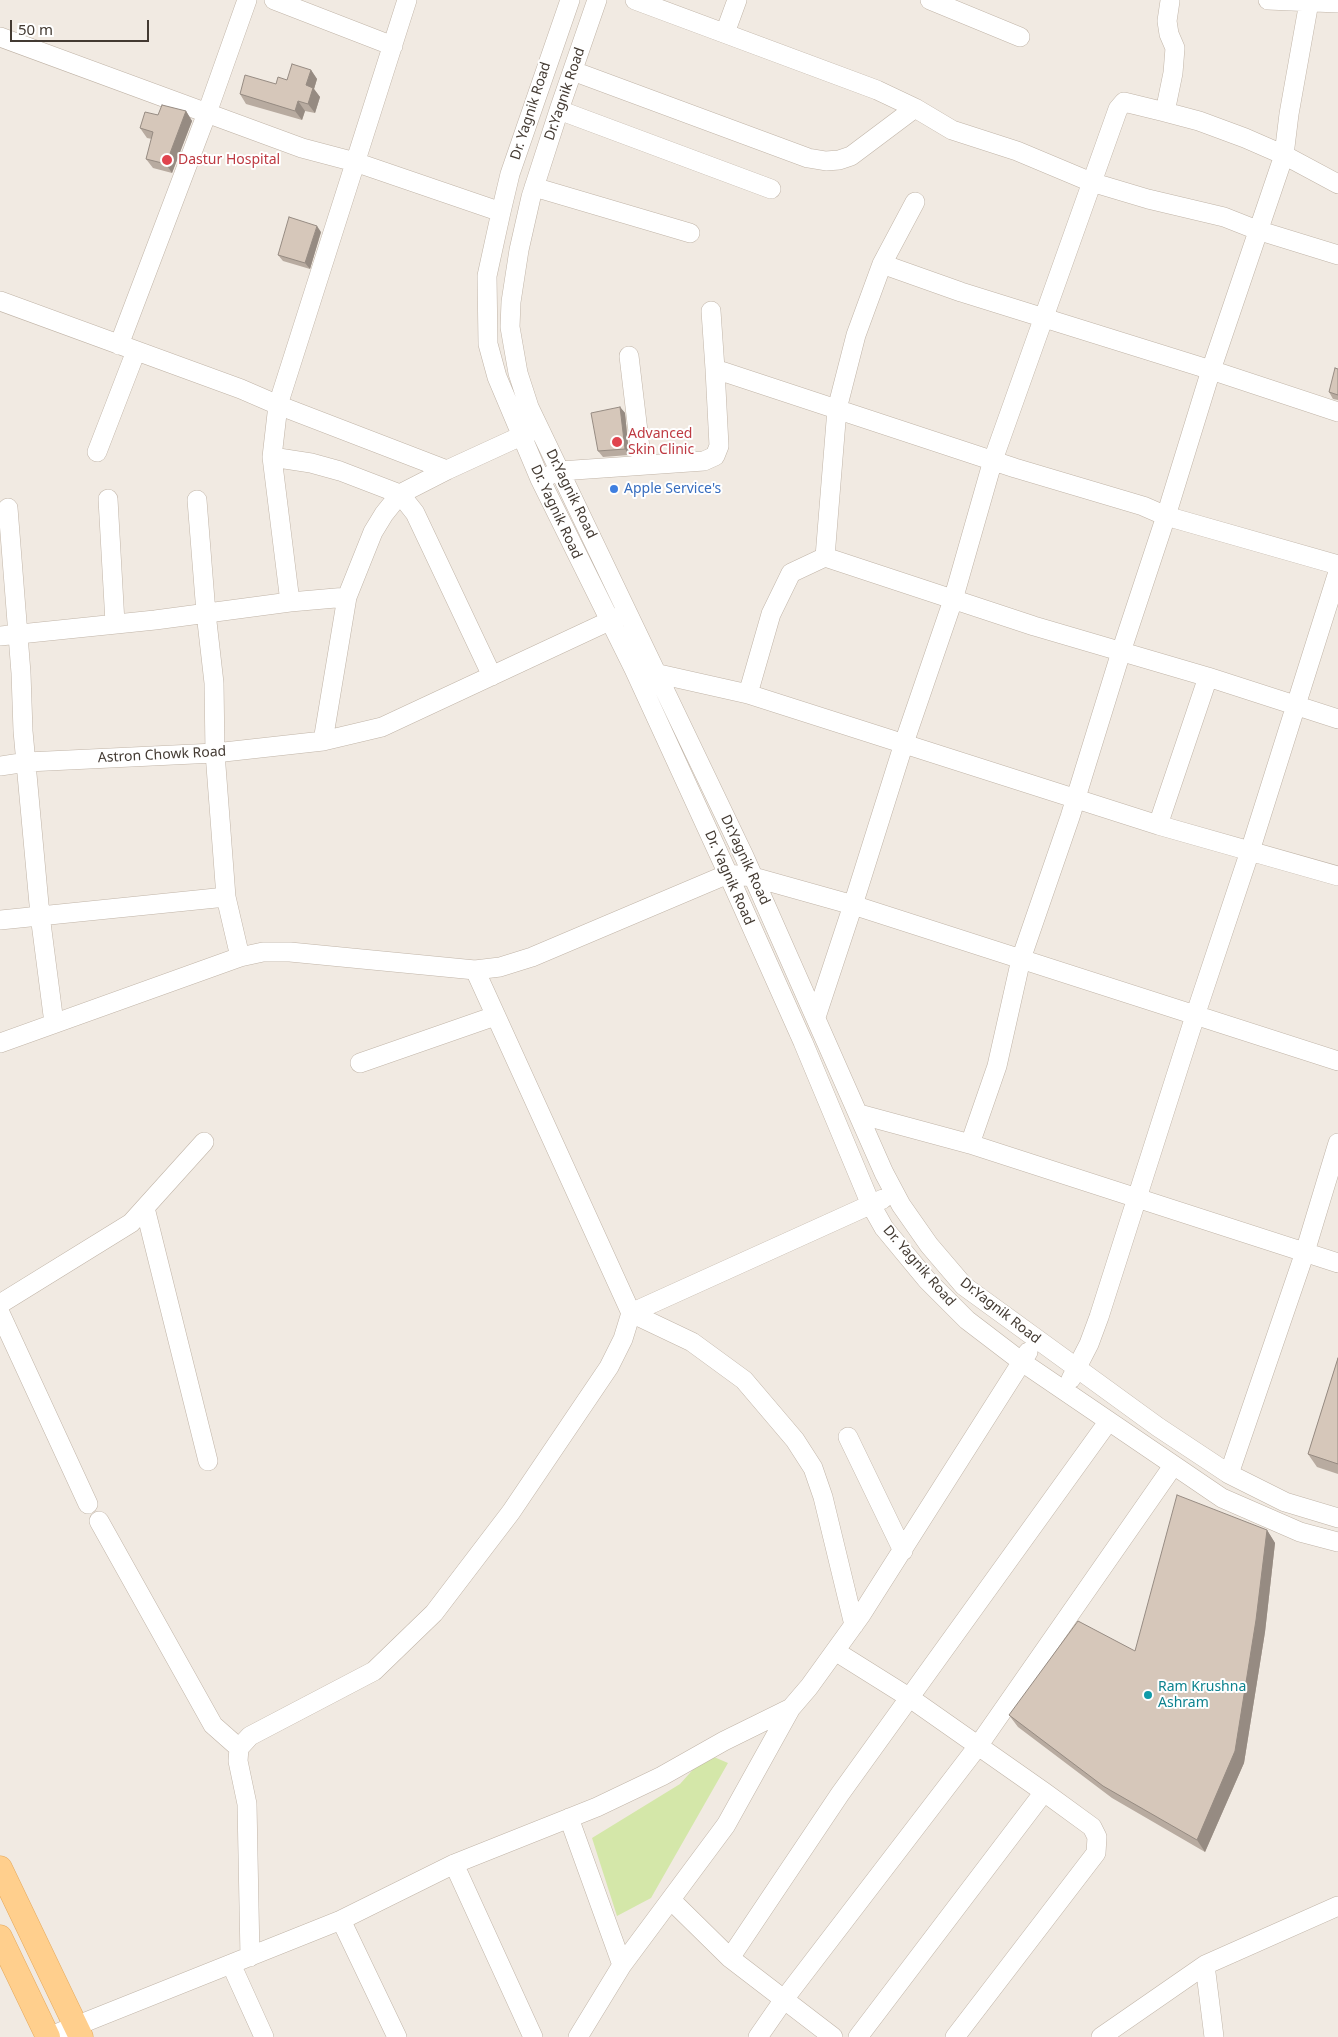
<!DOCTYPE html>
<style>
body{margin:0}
#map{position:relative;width:1338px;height:2037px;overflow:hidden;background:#f1eae2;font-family:"Noto Sans",sans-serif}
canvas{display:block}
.scale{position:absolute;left:10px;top:20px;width:139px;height:22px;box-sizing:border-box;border:2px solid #433a32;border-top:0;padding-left:6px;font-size:15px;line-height:18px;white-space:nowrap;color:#433a32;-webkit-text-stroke:4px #fff;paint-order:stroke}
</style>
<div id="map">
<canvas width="1338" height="2037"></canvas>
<div class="scale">50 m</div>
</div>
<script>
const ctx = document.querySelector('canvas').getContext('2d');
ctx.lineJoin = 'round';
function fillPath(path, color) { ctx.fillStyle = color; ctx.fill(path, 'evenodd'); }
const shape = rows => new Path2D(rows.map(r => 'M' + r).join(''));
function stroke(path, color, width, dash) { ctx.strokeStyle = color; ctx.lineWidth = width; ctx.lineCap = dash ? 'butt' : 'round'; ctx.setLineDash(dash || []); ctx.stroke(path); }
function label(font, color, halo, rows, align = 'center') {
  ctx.font = font + ' "Noto Sans",sans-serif'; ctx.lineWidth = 4; ctx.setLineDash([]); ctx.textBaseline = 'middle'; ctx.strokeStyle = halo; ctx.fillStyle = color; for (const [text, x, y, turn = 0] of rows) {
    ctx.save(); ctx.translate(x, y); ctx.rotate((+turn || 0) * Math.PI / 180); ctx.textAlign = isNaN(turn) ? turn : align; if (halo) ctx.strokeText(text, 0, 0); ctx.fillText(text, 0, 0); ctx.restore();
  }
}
fillPath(shape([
 [707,1754,728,1763,651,1898,617,1916,592,1838,680,1784]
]), '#d4e7a9');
const minor = shape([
 [274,0,393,46],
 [570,0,510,174,501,212,487,276,488,344,497,377,540,479,634,669,728,874,803,1042,871,1205,884,1228,927,1280,967,1320,1022,1362,1222,1498,1300,1532,1338,1542],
 [597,0,559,110,531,197,519,250,511,302,510,327,518,373,529,407,744,856,884,1173,901,1205,929,1245,964,1286,1158,1427,1229,1474,1285,1502,1338,1518],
 [635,0,877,90,915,108,952,130,1017,151,1091,182,1148,199,1224,217,1257,230,1338,255],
 [930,0,1020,37],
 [1268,0,1338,3],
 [1170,1,1167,21,1169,34,1175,48,1173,73,1165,112,1199,121,1245,138,1284,155,1338,184],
 [725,33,737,0],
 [0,37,302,148,355,162,501,212],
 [573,71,808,158,826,161,839,160,851,156,915,108],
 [559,110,771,189],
 [534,187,690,233],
 [882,264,961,292,1211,370,1338,412],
 [0,301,241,389,278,405,447,470,532,431],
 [711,311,715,369],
 [119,345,207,113,247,0],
 [629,356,642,465],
 [97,452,136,351],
 [272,457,311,463,340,471,400,494,415,513,492,676],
 [447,470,400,494,384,514,373,532,347,597,323,741,382,727,620,616],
 [550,475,560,471,704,461,715,456,719,446,715,369,1015,468,1143,506,1166,516,1338,565],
 [108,499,115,623],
 [197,500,206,613,214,683,215,753,226,897,240,957],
 [8,508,21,673,23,731,40,915,54,1023],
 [825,557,1034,626,1208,677,1338,719],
 [290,602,272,457,278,405,407,0],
 [0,636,155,620,290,602,347,597],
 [650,672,748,694,1158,825,1338,876],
 [748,694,771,614,791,573,825,557,837,409,856,335,882,264,915,202],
 [0,766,27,762,215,753,323,741],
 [1158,825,1208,677],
 [0,920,226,897],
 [816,1017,853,905,904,743,953,600,993,460,1118,109,1124,102,1165,112],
 [0,1043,240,957,263,952,290,952,475,970,500,967,532,957,728,874,753,877,853,905,1338,1061],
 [360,1063,495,1016],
 [859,1114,970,1144,1338,1263],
 [970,1144,997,1066,1021,959,1070,817,1121,652,1166,516,1211,370,1284,155,1289,114,1309,2],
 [145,1208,208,1461],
 [0,1304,131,1223,204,1142],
 [0,1313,88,1504],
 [631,1313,692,1342,744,1380,795,1440,813,1468,823,1497,854,1625],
 [631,1313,883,1199],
 [1071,1379,1089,1344,1099,1317,1195,1016,1250,851,1338,572],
 [848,1437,903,1551],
 [1229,1474,1305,1252,1338,1143],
 [99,1521,213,1725,239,1748],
 [835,1651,910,1698,1044,1792,1092,1827,1097,1837,1096,1853,955,2037],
 [569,1818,622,1965],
 [454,1864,533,2037],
 [671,1900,730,1958,833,2037],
 [341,1920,397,2037],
 [250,1957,247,1804,238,1761,239,1748,250,1736,374,1671,434,1613,511,1512,609,1367,623,1339,631,1313,475,970],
 [730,1958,840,1794,1108,1422],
 [231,1964,264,2037],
 [1205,1965,1214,2037],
 [48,2037,341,1920,454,1864,597,1807,662,1776,724,1741,791,1708],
 [578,2037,622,1965,726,1825,791,1708,809,1687,861,1615,1028,1352],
 [758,2037,785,1998,978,1746,1173,1466],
 [858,2037,1044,1792],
 [1101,2037,1205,1965,1338,1906]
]);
const major = shape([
 [0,1868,81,2037],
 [0,1937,48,2037]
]);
stroke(minor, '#c0b4a7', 20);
stroke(major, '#e5a95c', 25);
stroke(minor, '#fff', 19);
stroke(major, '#ffcf8d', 24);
fillPath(shape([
 [311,70,317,79,314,89,320,97,315,113,305,111,302,120,246,104,240,94,276,84],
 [186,111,192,121,172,173,153,168,146,159,152,139,147,138,140,128,158,115],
 [321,232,310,269,283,261,278,255],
 [1338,369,1338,400,1333,399,1329,392],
 [620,407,625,413,629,455,603,457,598,451],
 [1338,1358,1338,1474,1317,1467,1308,1454],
 [1267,1530,1275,1543,1265,1632,1244,1763,1205,1852,1112,1798,1018,1727,1009,1715,1135,1651]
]), '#b8aba0');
fillPath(shape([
 [311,70,317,79,314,89,320,97,315,113,308,104,306,85],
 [298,101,305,111,302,120,295,111],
 [186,111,192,121,172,173,166,164],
 [317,226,321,232,310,269,305,263],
 [620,407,625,413,629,455,625,449],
 [1267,1530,1275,1543,1265,1632,1244,1763,1205,1852,1197,1840]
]), '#968b82');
const building = shape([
 [292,64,311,70,306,85,313,88,308,104,298,101,295,111,240,94,245,75,276,84,278,77,287,80,292,64],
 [162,105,186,111,166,164,146,159,153,132,140,128,145,112,158,115,162,105],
 [289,217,317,226,305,263,278,255,289,217],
 [1335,368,1338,369,1338,395,1329,392,1335,368],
 [620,407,625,449,598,451,591,413,620,407],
 [1338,1358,1338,1464,1308,1454,1338,1358],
 [1177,1495,1267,1530,1256,1620,1235,1751,1197,1840,1103,1786,1009,1715,1078,1621,1135,1651,1177,1495]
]);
fillPath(building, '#d6c7ba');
stroke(building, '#968b82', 1);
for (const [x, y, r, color] of [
 [167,160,6,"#e0444e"],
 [617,442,6,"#e0444e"],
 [614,489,5,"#3f7fe0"],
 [1148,1695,5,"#0f9aa8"]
]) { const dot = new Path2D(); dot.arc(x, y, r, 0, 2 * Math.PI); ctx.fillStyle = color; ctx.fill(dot); stroke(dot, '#fff', 2); }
label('14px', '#433a32', '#fff', [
 ["Dr.Yagnik Road",565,94,-71],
 ["Dr. Yagnik Road",531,111,-72],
 ["Dr.Yagnik Road",571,494,64],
 ["Dr. Yagnik Road",556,512,65],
 ["Astron Chowk Road",162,755,-3],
 ["Dr.Yagnik Road",745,860,65],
 ["Dr. Yagnik Road",729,878,66],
 ["Dr. Yagnik Road",919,1266,49],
 ["Dr.Yagnik Road",1000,1311,38]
]);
label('14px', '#be3a42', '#fff', [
 ["Dastur Hospital",178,160],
 ["Advanced",628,434],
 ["Skin Clinic",628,450]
], 'left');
label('14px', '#366cbe', '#fff', [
 ["Apple Service's",624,489]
], 'left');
label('14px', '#0d838f', '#fff', [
 ["Ram Krushna",1158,1687],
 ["Ashram",1158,1703]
], 'left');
</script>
